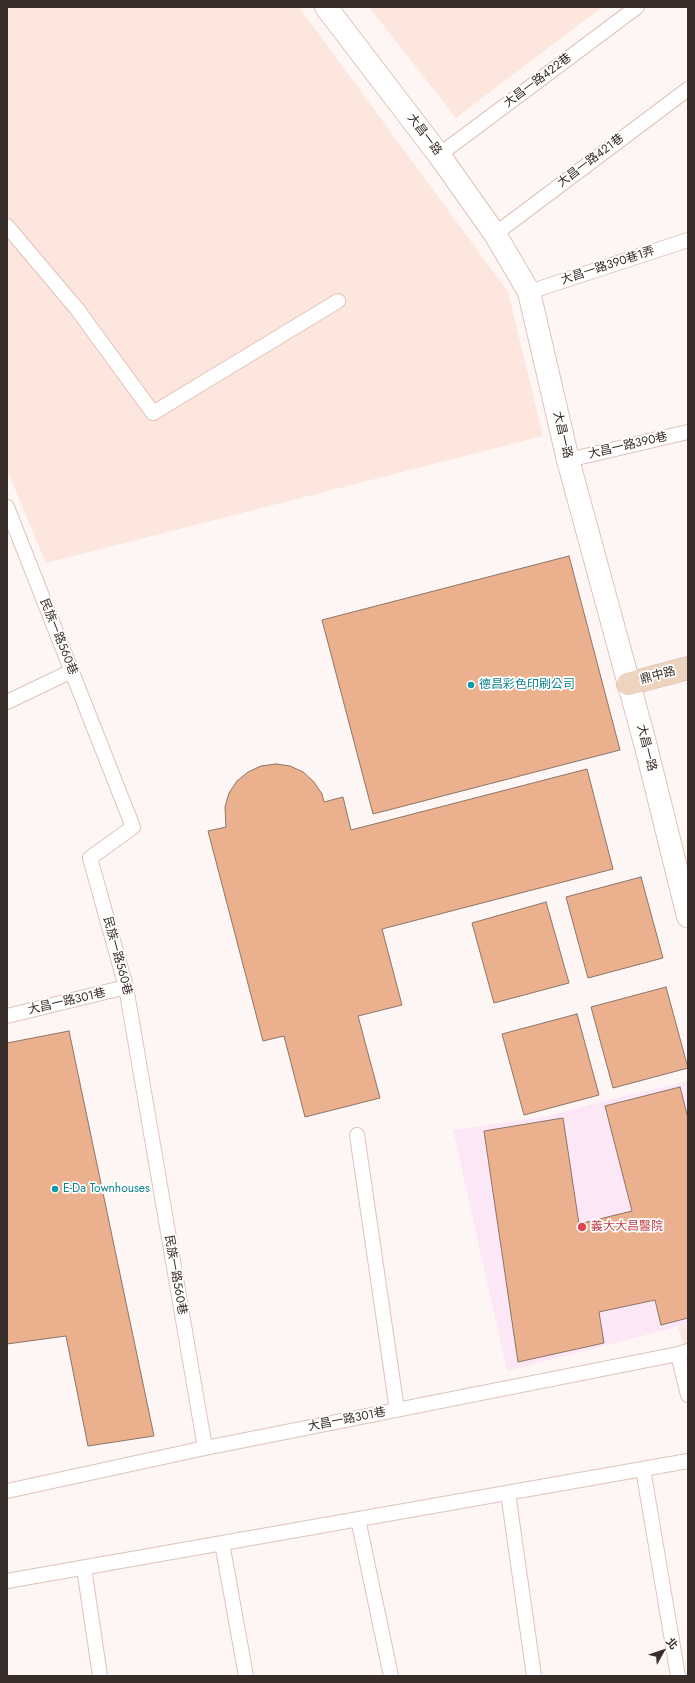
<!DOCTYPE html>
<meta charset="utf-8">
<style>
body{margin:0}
#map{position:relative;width:695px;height:1683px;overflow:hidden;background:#fdf6f4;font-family:Jost,"Noto Sans TC",sans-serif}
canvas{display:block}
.frame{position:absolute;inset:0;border:8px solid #382d28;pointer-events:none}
.north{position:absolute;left:643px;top:1631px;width:40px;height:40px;-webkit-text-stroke:3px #fff;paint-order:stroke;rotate:50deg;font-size:11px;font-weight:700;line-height:16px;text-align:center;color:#382d28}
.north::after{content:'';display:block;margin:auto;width:14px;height:18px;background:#382d28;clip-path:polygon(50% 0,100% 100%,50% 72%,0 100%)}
</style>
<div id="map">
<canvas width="695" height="1683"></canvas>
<div class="frame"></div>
<div class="north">北</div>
</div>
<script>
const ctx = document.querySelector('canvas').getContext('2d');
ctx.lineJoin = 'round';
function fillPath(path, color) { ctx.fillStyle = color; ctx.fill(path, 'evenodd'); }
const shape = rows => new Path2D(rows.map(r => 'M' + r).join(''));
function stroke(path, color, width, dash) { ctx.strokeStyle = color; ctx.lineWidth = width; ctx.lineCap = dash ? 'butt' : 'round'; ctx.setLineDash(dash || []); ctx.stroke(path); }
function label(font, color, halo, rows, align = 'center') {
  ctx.font = font + ' Jost,"Noto Sans TC",sans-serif'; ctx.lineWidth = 3.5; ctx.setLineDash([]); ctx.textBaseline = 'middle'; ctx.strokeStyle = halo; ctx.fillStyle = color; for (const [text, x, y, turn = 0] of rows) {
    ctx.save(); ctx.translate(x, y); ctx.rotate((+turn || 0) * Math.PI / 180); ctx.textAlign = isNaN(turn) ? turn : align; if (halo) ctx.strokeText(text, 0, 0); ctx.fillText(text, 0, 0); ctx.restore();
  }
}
fillPath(shape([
 [7,7,299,7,508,292,543,436,46,563,7,470],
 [369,7,602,7,456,118],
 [688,1324,688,1362,678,1327]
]), '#fde6dd');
fillPath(shape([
 [688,1081,688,1324,507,1371,453,1130,550,1116,592,1104]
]), '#fce7f6');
const building = shape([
 [569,556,620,750,373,814,322,620,569,556],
 [276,764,290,766,303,772,314,782,322,794,324,802,343,797,351,830,587,769,613,869,382,929,402,1005,358,1016,380,1098,305,1117,284,1036,263,1041,208,831,226,827,225,807,229,793,237,781,248,772,261,766,276,764],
 [641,877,663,958,588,978,566,897,641,877],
 [546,902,569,983,494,1003,472,923,546,902],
 [666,987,688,1068,613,1088,591,1007,666,987],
 [577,1014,599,1095,524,1115,502,1034,577,1014],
 [69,1031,154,1436,88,1446,66,1336,7,1344,7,1043,69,1031],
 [680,1087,688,1118,688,1318,661,1325,655,1300,599,1312,604,1343,518,1362,484,1131,563,1118,579,1224,632,1211,605,1106,680,1087]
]);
fillPath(building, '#ebb18e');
stroke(building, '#8c7466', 1);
const lane = shape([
 [439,155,637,7],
 [7,226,77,309,153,413,338,301],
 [495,234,688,89],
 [529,292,688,240],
 [568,460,688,432],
 [7,507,133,827,90,858,126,987,205,1448],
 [7,702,72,671],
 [7,1016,126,987],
 [357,1135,397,1410],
 [678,1354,688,1395],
 [643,1469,678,1676],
 [7,1491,205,1448,678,1354,688,1351],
 [508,1493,534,1676],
 [358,1519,391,1676],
 [222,1543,246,1676],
 [84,1568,100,1676],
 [7,1581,688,1461]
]);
const street = shape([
 [326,7,439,155,495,234,529,292,568,460,645,743,688,916]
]);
const secondary = shape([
 [628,684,688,668]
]);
stroke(lane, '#e0c3b8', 16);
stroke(street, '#e0c3b8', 24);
stroke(secondary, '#e0c3b8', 24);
stroke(lane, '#fff', 14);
stroke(street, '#fff', 22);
stroke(secondary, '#edd4bf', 22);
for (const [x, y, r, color] of [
 [471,685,4,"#0f9aa8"],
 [55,1189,4,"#0f9aa8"],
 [582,1227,5,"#e0444e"]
]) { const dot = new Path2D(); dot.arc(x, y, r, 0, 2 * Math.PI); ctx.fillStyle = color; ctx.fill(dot); stroke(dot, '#fff', 1.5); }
label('12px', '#382d28', '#fff', [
 ["大昌一路422巷",538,81,-37],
 ["大昌一路",424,135,53],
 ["大昌一路421巷",591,161,-37],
 ["大昌一路390巷1弄",608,266,-18],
 ["大昌一路",562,435,77],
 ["大昌一路390巷",628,446,-13],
 ["民族一路560巷",58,637,68],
 ["鼎中路",658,676,-15],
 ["大昌一路",646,748,76],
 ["民族一路560巷",117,956,75],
 ["大昌一路301巷",67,1002,-13],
 ["民族一路560巷",175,1275,80],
 ["大昌一路301巷",347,1420,-11]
]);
label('12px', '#0d838f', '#fff', [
 ["德昌彩色印刷公司",479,685],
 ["E-Da Townhouses",63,1189]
], 'left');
label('12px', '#be3a42', '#fff', [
 ["義大大昌醫院",591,1227]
], 'left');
</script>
